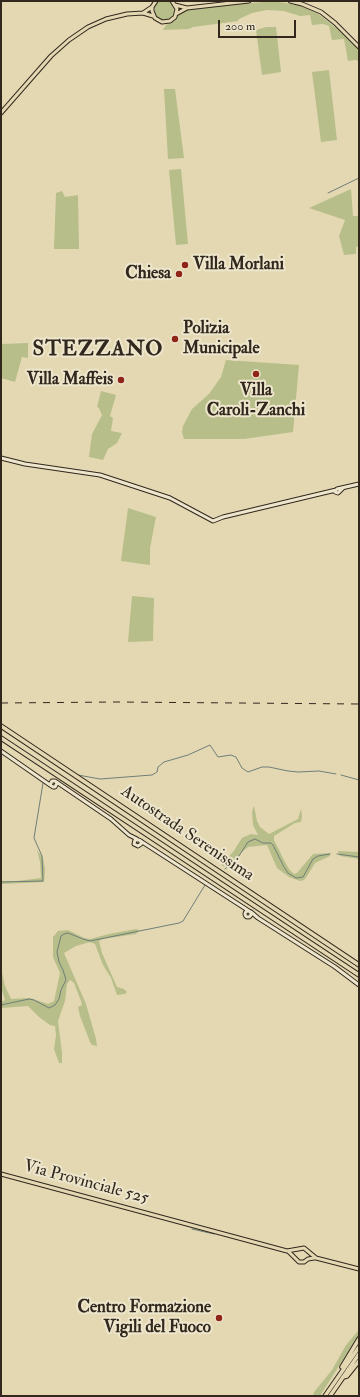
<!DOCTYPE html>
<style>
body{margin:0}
#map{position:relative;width:360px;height:1397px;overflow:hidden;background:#e4d8b2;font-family:"IM FELL Double Pica",serif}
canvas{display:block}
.frame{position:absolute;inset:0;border:2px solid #31271d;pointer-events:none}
.scale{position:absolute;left:218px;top:20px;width:78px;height:18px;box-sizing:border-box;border:2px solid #31271d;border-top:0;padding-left:5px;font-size:12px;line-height:14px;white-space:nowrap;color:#31271d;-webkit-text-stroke:3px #ede6cd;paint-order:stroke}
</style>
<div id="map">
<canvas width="360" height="1397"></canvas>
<div class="frame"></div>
<div class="scale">200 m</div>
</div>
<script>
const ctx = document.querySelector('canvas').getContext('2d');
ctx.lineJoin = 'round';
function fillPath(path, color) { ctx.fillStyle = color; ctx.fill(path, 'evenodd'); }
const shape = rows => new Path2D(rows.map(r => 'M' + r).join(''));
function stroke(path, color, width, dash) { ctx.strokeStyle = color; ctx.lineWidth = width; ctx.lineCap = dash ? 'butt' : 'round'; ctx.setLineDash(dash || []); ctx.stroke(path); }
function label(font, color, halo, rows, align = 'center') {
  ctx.font = font + ' "IM FELL Double Pica",serif'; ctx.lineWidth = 4; ctx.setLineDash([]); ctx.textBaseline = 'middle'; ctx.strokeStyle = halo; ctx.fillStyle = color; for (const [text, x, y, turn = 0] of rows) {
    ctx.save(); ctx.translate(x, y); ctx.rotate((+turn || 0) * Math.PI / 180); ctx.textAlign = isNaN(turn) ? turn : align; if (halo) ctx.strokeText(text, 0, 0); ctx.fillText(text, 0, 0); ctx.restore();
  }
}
fillPath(shape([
 '154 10a10 10 0 1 1 20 0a10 10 0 1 1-20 0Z',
 [263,2,280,2,301,6,317,13,345,35,359,49,359,61,355,60,348,61,344,39,332,40,329,26,323,24,312,25,310,15,300,16,284,11,267,10,252,13,239,19,238,21,193,27,189,29,163,30,166,25,174,21,178,15,187,9],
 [266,27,276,27,281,72,262,75,256,30],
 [329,70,337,140,321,142,312,72],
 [164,89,175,89,184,158,168,159],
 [181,169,188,244,176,245,169,170],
 [351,189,353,216,359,216,359,246,356,247,356,254,344,255,339,236,345,220,309,208],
 [62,191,65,197,78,195,79,249,54,249,56,193],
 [28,343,28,358,22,357,15,382,1,378,1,344],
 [226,360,299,365,293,432,244,439,184,439,182,432,183,426,192,409,209,394,221,377],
 [101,391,116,395,110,416,113,418,111,431,122,433,117,443,108,449,103,460,89,457,92,434,102,415,99,408,97,407],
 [128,508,156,517,150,548,150,565,121,561],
 [132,596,154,598,153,641,128,642],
 [254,806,257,821,260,827,269,834,298,819,301,809,302,816,301,822,295,823,274,836,274,840,284,860,289,869,294,874,297,873,313,854,330,853,330,856,315,863,307,876,304,880,300,881,289,877,277,868,267,845,248,847,241,853,234,865,229,869,221,865,233,852,242,838,251,834,258,835,253,825,252,813,253,808],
 [37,850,43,858,45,869,44,882,1,884,1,881,17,881,41,878,40,862],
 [338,851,359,852,359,859,340,856],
 [136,929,139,930,136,934,103,939,99,941,102,953,117,987,124,989,127,992,125,994,117,995,116,992,111,978,103,965,95,944,90,942,76,946,64,953,86,1004,96,1039,97,1046,92,1045,90,1042,80,1016,78,1007,82,1005,81,1001,74,983,70,980,67,984,65,1001,58,1021,62,1053,62,1063,59,1063,54,1049,56,1035,55,1026,50,1025,39,1017,28,1006,1,1008,1,1002,5,1000,1,987,1,969,5,986,11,999,30,998,48,1004,54,1001,60,973,53,957,53,937,58,931,68,930,84,938,90,939,109,934],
 [359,1330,359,1336,351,1347,320,1396,313,1396,314,1392,332,1370,346,1345]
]), '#b7be8a');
stroke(shape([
 [328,193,359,178],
 [78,775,100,779,152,775,157,772,158,767,164,762,188,755,210,745,218,757,231,755,236,757,242,768,248,772,262,767,269,767,288,771,298,772,319,771,336,774],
 [341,775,359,780],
 [337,854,359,857],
 [225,869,237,859,248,842,255,839,263,843,271,843,273,845,284,867,288,873,296,878,303,877,313,859,318,856,330,854],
 [1,882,43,881,42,856,34,838,43,783],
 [1,1005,29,999,34,1000,49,1008,55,1005,59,999,61,990,66,980,63,970,59,962,57,952,61,936,64,934,68,933,83,939,90,941,179,923,183,921,205,885],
 [192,1229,214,1234]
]), '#6f7e78', 1);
const secondary = shape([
 [1,458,25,464,100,475,170,498,213,521,223,517,336,490],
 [337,489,359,484],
 [335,492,338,493,343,488],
 [1,751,50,785],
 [57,783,55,787,53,787,50,785,52,781,55,781,111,819,129,835,137,839],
 [141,841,141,844,138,846,134,844,135,840,139,840,249,911],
 '245 914a3 3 0 1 1 6 0a3 3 0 1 1-6 0Z',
 [251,912,258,918,335,967,359,985]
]);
const primary = shape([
 [156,1,152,7,152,11,155,18,162,22,170,21,175,17,177,9,172,1],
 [290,1,302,4,321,12,335,23,359,47],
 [175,5,187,8],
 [143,13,152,7],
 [176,14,187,8,249,1],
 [1,113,51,56,69,40,88,27,106,19,127,14,143,13,153,16],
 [1,1174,287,1251,304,1248,316,1258,359,1269],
 [288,1251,299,1262,304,1262,308,1259,314,1258]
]);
const highway = shape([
 [1,726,359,965],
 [1,738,359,975],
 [342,1367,359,1339],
 [343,1377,347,1376,359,1361],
 [325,1396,359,1347],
 [330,1396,359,1354]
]);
stroke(secondary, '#31271d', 5);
stroke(primary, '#31271d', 5);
stroke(highway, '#31271d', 5.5);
stroke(secondary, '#ede6cd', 3);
stroke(primary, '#e4d8b2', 3);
stroke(highway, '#e4d8b2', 3.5);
stroke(shape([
 [1,703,117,702,359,704]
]), '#31271d', 1, [7, 7]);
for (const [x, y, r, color] of [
 [185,265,4,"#8f2418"],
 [179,274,4,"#8f2418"],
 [175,339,4,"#8f2418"],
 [256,374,4,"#8f2418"],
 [121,380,4,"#8f2418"],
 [219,1318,4,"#8f2418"]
]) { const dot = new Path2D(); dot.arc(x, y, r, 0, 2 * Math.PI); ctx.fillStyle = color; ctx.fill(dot); stroke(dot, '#ede6cd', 1.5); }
label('bold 17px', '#31271d', '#ede6cd', [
 ["Villa Morlani",193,265,"left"],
 ["Chiesa",171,274],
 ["Polizia",183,329,"left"],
 ["Municipale",183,349,"left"],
 ["Villa Maffeis",113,380],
 ["Villa",256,391,"center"],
 ["Caroli-Zanchi",256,411,"center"],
 ["Centro Formazione",211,1308],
 ["Vigili del Fuoco",211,1328]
], 'right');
label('17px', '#31271d', '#ede6cd', [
 ["Autostrada Serenissima",187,834,34],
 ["Via Provinciale 525",86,1183,15]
]);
ctx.letterSpacing = '1px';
label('bold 21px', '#31271d', '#ede6cd', [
 ["STEZZANO",98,350]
]);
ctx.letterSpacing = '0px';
</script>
